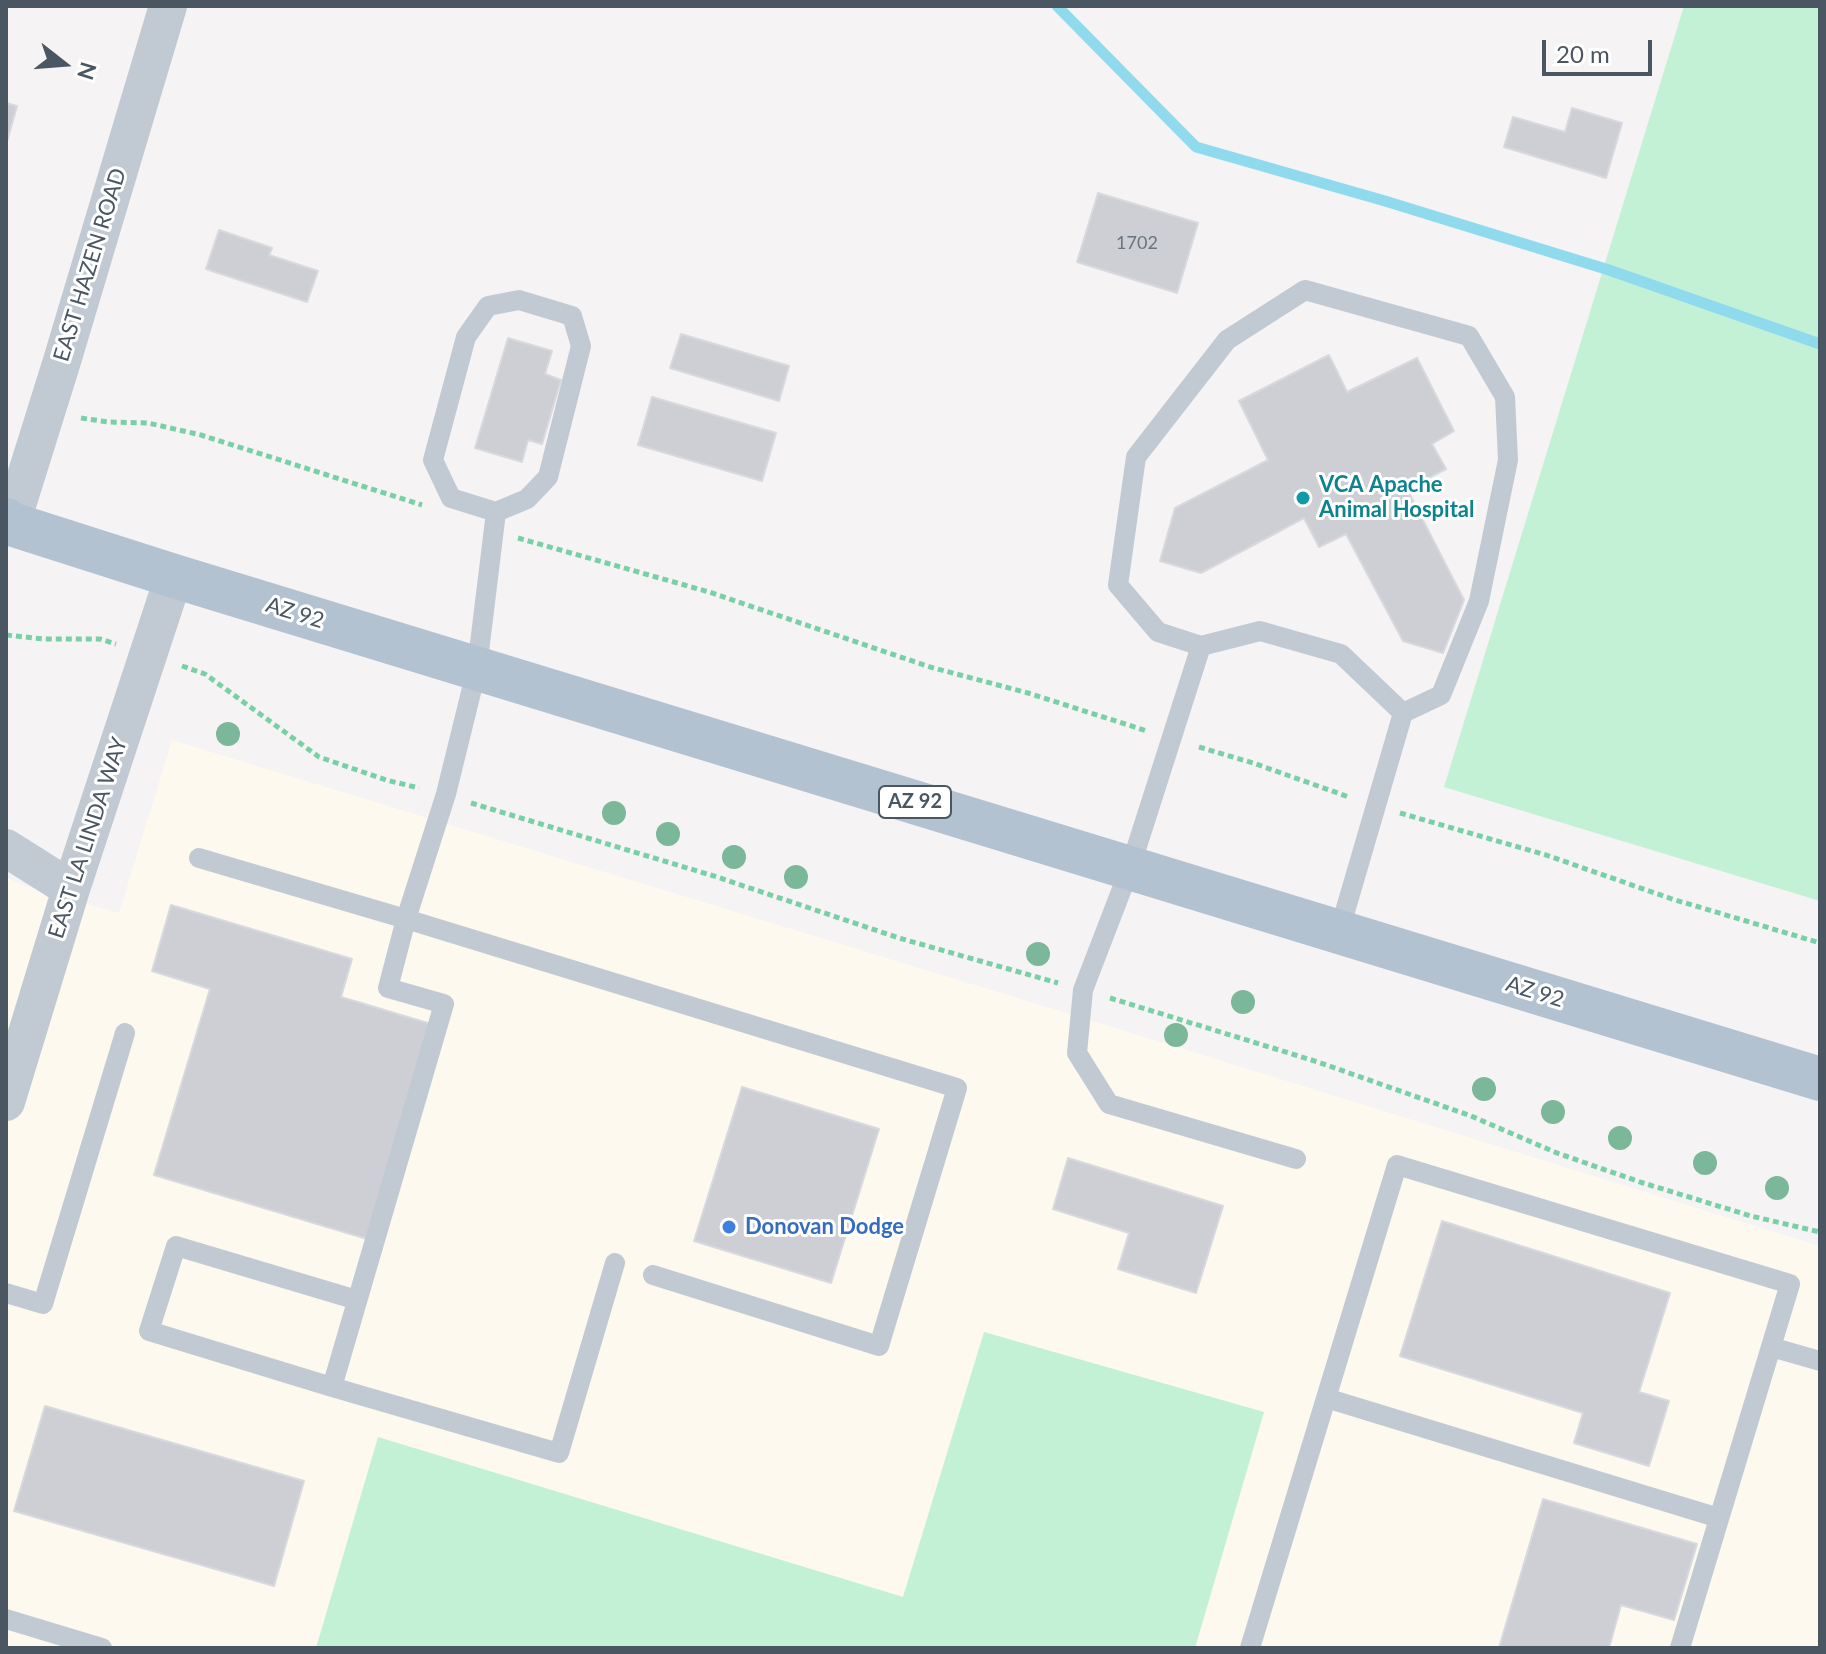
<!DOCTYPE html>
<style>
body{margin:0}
#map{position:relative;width:1826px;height:1654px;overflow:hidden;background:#f5f3f3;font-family:Lato,sans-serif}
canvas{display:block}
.frame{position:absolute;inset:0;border:8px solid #4a5661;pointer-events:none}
.north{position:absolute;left:24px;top:24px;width:80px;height:80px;-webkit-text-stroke:6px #fff;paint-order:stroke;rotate:107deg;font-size:22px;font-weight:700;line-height:32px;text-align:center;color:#4a5661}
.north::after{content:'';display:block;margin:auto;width:28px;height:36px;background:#4a5661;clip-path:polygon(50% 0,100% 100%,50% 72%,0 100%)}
.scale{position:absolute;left:1542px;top:40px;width:110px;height:36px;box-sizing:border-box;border:4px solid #4a5661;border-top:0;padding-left:10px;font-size:24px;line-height:28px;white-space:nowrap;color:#4a5661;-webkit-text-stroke:6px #fff;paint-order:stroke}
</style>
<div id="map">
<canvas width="1826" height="1654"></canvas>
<div class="frame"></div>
<div class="north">N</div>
<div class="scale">20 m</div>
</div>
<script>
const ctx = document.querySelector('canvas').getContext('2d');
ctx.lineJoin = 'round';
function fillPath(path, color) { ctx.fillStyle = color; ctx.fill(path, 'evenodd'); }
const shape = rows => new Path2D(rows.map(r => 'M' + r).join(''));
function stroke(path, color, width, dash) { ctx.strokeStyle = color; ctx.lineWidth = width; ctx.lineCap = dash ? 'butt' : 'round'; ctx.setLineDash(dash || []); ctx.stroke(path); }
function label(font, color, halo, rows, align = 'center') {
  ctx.font = font + ' Lato,sans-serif'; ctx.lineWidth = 6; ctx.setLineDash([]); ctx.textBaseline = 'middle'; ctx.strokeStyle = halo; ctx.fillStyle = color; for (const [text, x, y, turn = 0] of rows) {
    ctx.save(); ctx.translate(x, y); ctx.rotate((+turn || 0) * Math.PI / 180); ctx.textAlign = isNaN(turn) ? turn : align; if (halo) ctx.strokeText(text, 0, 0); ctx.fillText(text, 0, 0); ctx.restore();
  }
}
fillPath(shape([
 [172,740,1080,1017,1820,1246,1820,1648,6,1648,6,877,25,886,119,913]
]), '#fdf9ef');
fillPath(shape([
 [1684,6,1820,6,1820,901,1444,787],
 [984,1332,1264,1412,1195,1648,316,1648,378,1437,903,1597]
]), '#c3f1d5');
stroke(shape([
 [1057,6,1196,147,1385,201,1609,270,1820,344]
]), '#90daee', 11);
const building = shape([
 [6,103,17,106,6,145,6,103],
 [1572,108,1622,123,1606,178,1504,147,1513,117,1565,132,1572,108],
 [1098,193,1198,223,1177,293,1077,262,1098,193],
 [219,230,272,248,269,255,318,271,307,302,206,269,219,230],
 [681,334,789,366,779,401,670,368,681,334],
 [508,338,552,351,545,374,561,380,542,444,528,440,522,462,475,448,508,338],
 [1329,355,1347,392,1417,358,1454,431,1432,444,1446,469,1407,489,1464,600,1443,653,1403,641,1346,534,1319,547,1304,518,1201,573,1160,561,1175,508,1268,460,1239,401,1329,355],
 [652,397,776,433,762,481,638,445,652,397],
 [171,905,352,959,341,997,431,1024,367,1239,154,1175,210,989,152,971,171,905],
 [742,1087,879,1129,831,1283,694,1241,742,1087],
 [1068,1158,1223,1206,1196,1293,1118,1269,1129,1233,1053,1209,1068,1158],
 [1442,1221,1670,1293,1639,1392,1669,1401,1649,1466,1574,1443,1583,1413,1400,1356,1442,1221],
 [45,1406,304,1481,274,1586,14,1511,45,1406],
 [1543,1499,1697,1544,1674,1620,1621,1605,1609,1648,1499,1648,1543,1499]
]);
fillPath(building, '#cdcfd5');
stroke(building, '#d7d9de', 2);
stroke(shape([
 [81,418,108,422,148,423,201,435,422,505],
 [518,538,709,592,930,667,1028,693,1147,731],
 [6,635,44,639,100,639,116,644],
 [182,666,205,674,319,757,386,780,419,788],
 [1199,747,1253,763,1349,797],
 [471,803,714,876,899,938,1058,983],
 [1400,813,1546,855,1672,899,1820,943],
 [1110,998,1318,1062,1471,1116,1557,1153,1640,1182,1751,1216,1820,1232]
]), '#7ad0a6', 5, [6, 4]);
stroke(shape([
 [1201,646,1158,632,1118,585,1136,457,1227,340,1305,290,1469,336,1505,397,1508,460,1479,601,1441,695,1403,713],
 [199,858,406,919,957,1088,879,1346,653,1275],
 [1296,1159,1109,1104,1077,1053,1083,990,1130,868,1201,646,1260,631,1341,654,1403,713,1339,932],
 [6,1293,43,1304,125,1033],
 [357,1300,176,1246,149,1331,332,1387,444,1004,388,988,406,919,446,794,477,668,496,512,527,499,548,477,581,346,572,316,519,300,488,306,466,337,433,460,451,498,496,512],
 [1771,1347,1820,1361],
 [332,1387,559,1453,615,1263],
 [1326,1398,1719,1518],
 [6,1619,102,1648],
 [1250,1648,1397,1165,1790,1284,1680,1648]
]), '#c1cad2', 20);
stroke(shape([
 [11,524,62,361,168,6],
 [6,848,71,889],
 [6,1102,71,889,174,576]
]), '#c1cad2', 38);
stroke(shape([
 [6,520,11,524,174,576,1820,1079]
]), '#b3c2d1', 44);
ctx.fillStyle = '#7bb799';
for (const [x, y] of [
 [228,734],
 [614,813],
 [668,834],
 [734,857],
 [796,877],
 [1038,954],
 [1243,1002],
 [1176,1035],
 [1484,1089],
 [1553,1112],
 [1620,1138],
 [1705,1163],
 [1777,1188]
]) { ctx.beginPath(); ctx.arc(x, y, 12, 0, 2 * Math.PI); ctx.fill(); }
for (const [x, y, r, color] of [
 [1303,498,8,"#0f9aa8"],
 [729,1227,8,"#3f7fe0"]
]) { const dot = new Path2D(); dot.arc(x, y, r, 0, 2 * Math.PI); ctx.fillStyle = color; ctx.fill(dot); stroke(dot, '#fff', 3); }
label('18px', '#6b747e', null, [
 ["1702",1137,243]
]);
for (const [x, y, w] of [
 [915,802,72]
]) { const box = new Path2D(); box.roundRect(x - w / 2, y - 16, w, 32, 6); ctx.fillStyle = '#fff'; ctx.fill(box); stroke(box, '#4a5661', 2); }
label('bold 20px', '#4a5661', null, [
 ["AZ 92",915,802]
]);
label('22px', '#4a5661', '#fff', [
 ["EAST HAZEN ROAD",90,265,-73],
 ["AZ 92",295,613,17],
 ["EAST LA LINDA WAY",88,838,-72],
 ["AZ 92",1535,992,17]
]);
label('bold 22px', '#0d838f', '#fff', [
 ["VCA Apache",1319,485],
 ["Animal Hospital",1319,510]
], 'left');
label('bold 22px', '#366cbe', '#fff', [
 ["Donovan Dodge",745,1227]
], 'left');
</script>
